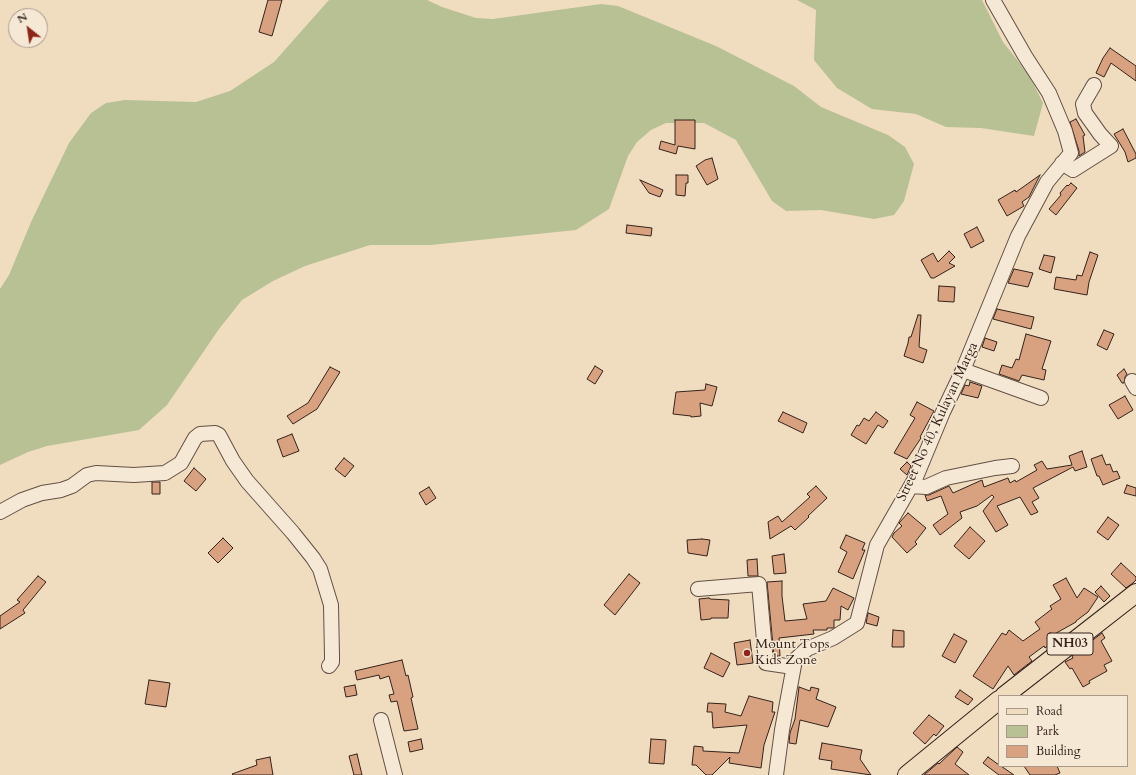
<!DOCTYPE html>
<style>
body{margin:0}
#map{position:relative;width:1136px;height:775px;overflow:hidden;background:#f0dcbf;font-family:Cardo,serif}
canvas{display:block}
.legend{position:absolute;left:998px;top:695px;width:130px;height:72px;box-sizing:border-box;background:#f5e8d5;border:1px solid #a8998b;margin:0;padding:5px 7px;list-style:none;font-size:12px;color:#34221b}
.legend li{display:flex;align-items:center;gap:8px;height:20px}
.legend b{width:20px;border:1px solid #a8998b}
.north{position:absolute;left:8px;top:8px;width:40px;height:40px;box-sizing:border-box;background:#f5e8d5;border:1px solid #a8998b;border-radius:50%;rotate:330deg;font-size:11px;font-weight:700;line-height:16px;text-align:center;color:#34221b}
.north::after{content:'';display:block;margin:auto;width:14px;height:18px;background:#8f2418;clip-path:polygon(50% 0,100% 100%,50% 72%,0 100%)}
</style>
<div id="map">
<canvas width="1136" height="775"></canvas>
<ul class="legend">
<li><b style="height:5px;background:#f0dcbf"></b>Road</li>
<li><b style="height:11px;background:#b7c194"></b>Park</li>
<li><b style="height:11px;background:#d8a281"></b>Building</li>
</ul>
<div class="north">N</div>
</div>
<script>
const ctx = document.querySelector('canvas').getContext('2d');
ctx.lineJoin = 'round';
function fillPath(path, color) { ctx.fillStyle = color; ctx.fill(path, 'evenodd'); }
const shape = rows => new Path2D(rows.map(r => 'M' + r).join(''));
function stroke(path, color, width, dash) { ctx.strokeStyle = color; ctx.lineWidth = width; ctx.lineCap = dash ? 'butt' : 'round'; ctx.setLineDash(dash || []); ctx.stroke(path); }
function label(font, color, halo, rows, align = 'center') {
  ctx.font = font + ' Cardo,serif'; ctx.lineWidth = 3; ctx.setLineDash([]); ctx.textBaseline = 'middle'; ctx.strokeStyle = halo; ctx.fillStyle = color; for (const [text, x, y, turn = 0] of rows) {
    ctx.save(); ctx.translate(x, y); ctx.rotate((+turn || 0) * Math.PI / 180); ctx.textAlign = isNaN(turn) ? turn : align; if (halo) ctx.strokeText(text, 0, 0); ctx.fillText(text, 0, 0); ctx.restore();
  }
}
fillPath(shape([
 [329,0,427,0,442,7,476,18,493,19,601,4,618,6,716,46,794,86,821,107,888,135,905,147,914,164,904,201,894,215,874,219,821,210,786,211,772,201,736,140,704,123,666,123,651,130,637,142,628,156,609,209,576,230,431,245,370,245,305,266,273,281,242,300,219,329,167,405,139,430,47,446,28,452,0,465,0,289,9,275,31,222,69,143,91,113,106,103,125,100,196,102,230,91,274,62],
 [797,0,982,0,1003,42,1029,75,1043,103,1034,136,981,128,946,127,916,114,872,109,837,88,814,60,816,10]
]), '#b7c194');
const building = shape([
 [268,0,282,0,272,36,259,32,268,0],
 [1110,48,1136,66,1136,81,1111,63,1104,77,1096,73,1103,58,1110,48],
 [1076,119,1085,135,1083,136,1085,152,1079,156,1079,151,1070,122,1076,119],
 [675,120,695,120,695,149,678,146,676,154,659,149,661,141,675,145,675,120],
 [1123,129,1136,154,1136,158,1128,162,1125,152,1114,134,1123,129],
 [712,158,718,179,707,185,696,166,705,160,712,158],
 [676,175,688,175,688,183,686,183,685,196,676,195,676,175],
 [1040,175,1029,197,1022,202,1024,206,1007,216,998,200,1015,190,1016,192,1040,175],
 [640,180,663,190,660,197,649,193,640,180],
 [1071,183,1077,188,1056,215,1049,209,1061,195,1060,193,1067,185,1068,186,1071,183],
 [627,225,652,228,651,236,626,233,627,225],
 [977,227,984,241,971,248,964,234,977,227],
 [949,251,955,257,949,263,955,266,934,278,931,278,921,260,933,253,938,262,949,251],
 [1090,252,1098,255,1089,282,1087,295,1054,289,1056,277,1076,280,1077,275,1082,276,1090,252],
 [1044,255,1055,257,1051,273,1039,269,1044,255],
 [1014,269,1033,273,1028,287,1008,283,1014,269],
 [939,286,955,287,954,302,938,301,939,286],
 [997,309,1034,317,1031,329,993,319,997,309],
 [918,315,921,315,919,347,927,350,923,363,904,356,908,343,909,337,911,337,918,315],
 [1104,330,1114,334,1107,350,1097,345,1104,330],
 [1026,334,1051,341,1042,369,1046,370,1044,380,1022,375,1019,381,999,374,1002,365,1012,368,1016,359,1019,360,1026,334],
 [985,338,997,342,994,351,982,347,985,338],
 [595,366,603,371,595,384,587,379,595,366],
 [330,367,340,372,317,409,293,424,287,416,308,403,330,367],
 [1124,369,1127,374,1125,377,1124,383,1122,383,1117,375,1124,369],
 [970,382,982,386,978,398,961,394,965,385,969,386,970,382],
 [706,384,717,387,712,406,700,403,701,416,691,417,691,416,673,414,676,392,705,390,706,384],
 [1125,396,1133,410,1118,419,1109,405,1125,396],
 [917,402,934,411,920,437,921,438,907,459,894,453,915,418,910,415,917,402],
 [783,412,807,423,803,433,778,421,783,412],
 [876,412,888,421,883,428,878,425,866,444,851,435,857,425,859,426,864,418,869,421,876,412],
 [292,434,299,451,283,457,277,440,292,434],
 [1082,451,1087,467,1075,471,1073,467,1033,488,1039,498,1032,502,1038,512,1031,515,1020,497,997,506,1008,525,996,532,983,511,994,497,992,495,977,506,960,512,962,518,940,535,933,525,948,514,941,496,927,501,925,495,929,495,949,486,953,493,982,480,984,487,1008,478,1010,483,1015,480,1016,482,1037,470,1034,465,1042,461,1047,469,1072,465,1069,456,1082,451],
 [1102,455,1106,465,1110,464,1113,472,1117,471,1120,478,1103,485,1099,476,1097,476,1091,459,1102,455],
 [344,458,354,466,345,477,335,469,344,458],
 [907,462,911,466,907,475,900,469,907,462],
 [194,468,206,479,196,491,184,481,194,468],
 [152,482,160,482,160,494,152,494,152,482],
 [1127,485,1136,488,1136,496,1124,493,1127,485],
 [816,486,827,498,808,516,809,517,795,530,791,526,770,539,768,522,778,516,782,522,810,497,807,494,816,486],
 [429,487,436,498,426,505,419,493,429,487],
 [908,513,926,528,915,542,917,544,907,553,892,537,894,533,902,526,899,523,908,513],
 [1108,517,1119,525,1108,540,1097,532,1108,517],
 [970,527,985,541,969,559,954,546,970,527],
 [846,535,865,543,862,550,865,550,853,579,838,572,847,552,840,548,846,535],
 [223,538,233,548,218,563,208,553,223,538],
 [702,539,710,540,707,556,688,553,687,540,702,539],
 [784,554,786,573,774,574,772,556,784,554],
 [757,559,758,576,748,576,747,560,757,559],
 [1121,563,1136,577,1136,580,1133,583,1126,588,1111,574,1121,563],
 [629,574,640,583,615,615,604,605,629,574],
 [38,576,46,582,23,610,25,613,0,629,0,616,20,602,17,600,38,576],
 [1066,578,1077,598,1084,588,1098,597,1088,612,1076,621,1076,622,1051,636,1054,641,1045,648,1044,646,1029,657,1032,661,1014,675,1008,666,993,689,973,676,1002,633,1006,635,1009,630,1023,641,1040,629,1035,622,1052,609,1050,606,1061,599,1053,585,1066,578],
 [782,581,782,596,785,621,807,619,803,604,826,601,833,588,854,598,848,610,841,606,840,620,834,620,834,628,827,628,827,630,813,630,814,634,779,638,780,656,774,656,767,582,782,581],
 [1101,586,1110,596,1104,602,1095,592,1101,586],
 [709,598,710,599,729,600,728,618,711,618,711,619,701,620,699,599,709,598],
 [868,613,879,617,877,626,866,623,868,613],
 [893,630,904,631,904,647,892,647,893,630],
 [1102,633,1105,638,1101,641,1112,661,1104,665,1107,671,1089,681,1090,683,1083,687,1072,668,1070,669,1065,662,1073,658,1072,656,1102,633],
 [954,634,967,641,955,663,942,656,954,634],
 [750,640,753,663,737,665,734,643,750,640],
 [711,653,730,663,723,677,704,668,711,653],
 [402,660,406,676,408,675,413,697,411,698,418,729,404,731,397,701,391,702,389,695,394,694,389,676,380,679,379,675,357,680,355,671,402,660],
 [149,680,170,683,166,707,145,704,149,680],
 [355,685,357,695,346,697,344,687,355,685],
 [799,687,810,691,811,687,819,689,816,699,836,707,828,727,800,720,796,744,789,743,790,733,795,719,799,687],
 [960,690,973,699,968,705,955,697,960,690],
 [749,696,773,702,772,712,775,712,764,745,761,768,729,763,730,757,712,775,706,775,696,765,692,765,694,746,703,747,703,751,739,753,747,725,713,728,712,712,707,712,708,703,726,704,725,712,741,716,749,696],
 [929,715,944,726,936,736,934,734,925,744,913,733,929,715],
 [421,739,423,749,410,752,408,742,421,739],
 [651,739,666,740,664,764,649,763,651,739],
 [822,743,862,750,860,759,871,775,831,769,832,761,819,759,822,743],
 [957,747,963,752,955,764,969,775,924,775,938,763,939,764,957,747],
 [357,754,362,775,354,775,349,756,357,754],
 [270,757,273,775,233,775,232,774,257,765,256,760,270,757],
 [988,757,999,765,999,766,1001,766,1014,775,999,775,983,763,988,757],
 [1024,766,1057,766,1060,773,1055,775,1030,775,1024,766]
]);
fillPath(building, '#d8a281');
stroke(building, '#34221b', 1);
const minor = shape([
 [1062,163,1073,170,1111,146,1100,134,1085,113,1083,104,1094,85],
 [963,370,1041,398],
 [1132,381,1136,388],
 [911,486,926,487,946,478,995,468,1012,466],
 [0,512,22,500,42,493,61,490,72,486,87,475,96,473,134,475,165,473,181,463,195,438,200,434,215,433,219,435,233,461,247,481,293,533,313,558,320,569,331,605,332,656,332,662,329,666],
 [698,589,759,584,766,663,793,667],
 [381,720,395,775],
 [776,775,782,730,795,660,807,649,833,638,857,623,877,545,916,477,943,412,963,370,1018,236,1047,182,1071,153,1065,131,1049,93,1025,56,993,0]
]);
const major = shape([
 [1004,696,1136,593],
 [907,775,999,700]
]);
stroke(minor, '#635044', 16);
stroke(major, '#34221b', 20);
stroke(minor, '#f5e8d5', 14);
stroke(major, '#f0dcbf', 18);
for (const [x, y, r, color] of [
 [747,653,4,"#8f2418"]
]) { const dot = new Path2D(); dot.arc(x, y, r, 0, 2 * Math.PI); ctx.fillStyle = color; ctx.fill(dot); stroke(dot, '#f5e8d5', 1.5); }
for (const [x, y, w] of [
 [1070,644,46]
]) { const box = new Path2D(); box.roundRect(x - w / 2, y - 11, w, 22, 3); ctx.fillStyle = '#f5e8d5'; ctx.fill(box); stroke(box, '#34221b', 1); }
label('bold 13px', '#34221b', null, [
 ["NH03",1070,644]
]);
label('14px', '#34221b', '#f5e8d5', [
 ["Street No 40, Kulayan Marga",938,422,-65]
]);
label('14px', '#34221b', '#f5e8d5', [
 ["Mount Tops",755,645],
 ["Kids Zone",755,661]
], 'left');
</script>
